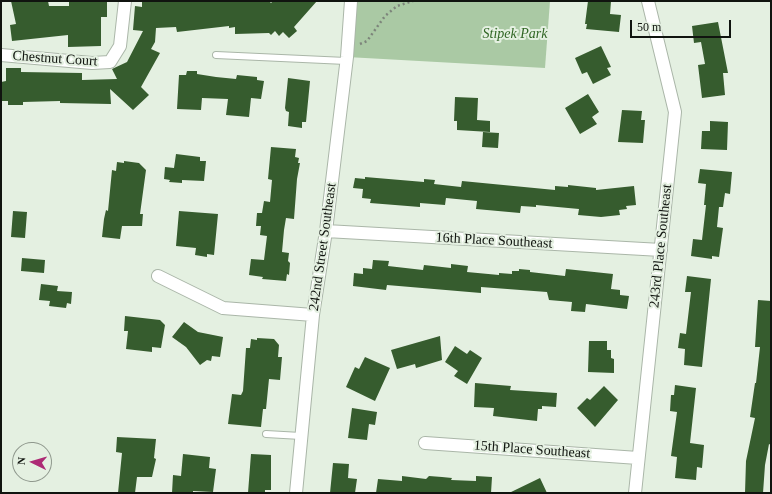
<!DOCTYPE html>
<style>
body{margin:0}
#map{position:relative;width:772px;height:494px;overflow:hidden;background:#e4f0e1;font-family:"Times New Roman",serif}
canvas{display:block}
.frame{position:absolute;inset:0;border:2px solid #10140f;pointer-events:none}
.north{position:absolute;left:12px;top:442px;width:40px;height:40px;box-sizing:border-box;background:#e4f0e1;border:1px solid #8f988d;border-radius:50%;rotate:275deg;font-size:11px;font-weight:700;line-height:16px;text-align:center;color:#10140f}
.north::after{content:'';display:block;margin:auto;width:14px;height:18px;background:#ad2b75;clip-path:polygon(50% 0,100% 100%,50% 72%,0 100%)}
.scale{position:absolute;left:630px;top:20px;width:101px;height:18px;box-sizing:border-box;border:2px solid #10140f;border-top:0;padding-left:5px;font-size:12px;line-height:14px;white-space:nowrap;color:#10140f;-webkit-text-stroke:3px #e4f0e1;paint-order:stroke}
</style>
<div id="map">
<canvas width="772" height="494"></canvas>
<div class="frame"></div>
<div class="north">N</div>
<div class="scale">50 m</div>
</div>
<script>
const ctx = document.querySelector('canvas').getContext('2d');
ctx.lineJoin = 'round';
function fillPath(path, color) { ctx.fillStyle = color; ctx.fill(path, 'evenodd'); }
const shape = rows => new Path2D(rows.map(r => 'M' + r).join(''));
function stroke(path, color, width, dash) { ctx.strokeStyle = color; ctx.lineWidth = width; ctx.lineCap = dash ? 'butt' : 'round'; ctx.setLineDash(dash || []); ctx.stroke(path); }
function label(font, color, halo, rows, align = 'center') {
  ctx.font = font + ' "Times New Roman",serif'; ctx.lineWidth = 4; ctx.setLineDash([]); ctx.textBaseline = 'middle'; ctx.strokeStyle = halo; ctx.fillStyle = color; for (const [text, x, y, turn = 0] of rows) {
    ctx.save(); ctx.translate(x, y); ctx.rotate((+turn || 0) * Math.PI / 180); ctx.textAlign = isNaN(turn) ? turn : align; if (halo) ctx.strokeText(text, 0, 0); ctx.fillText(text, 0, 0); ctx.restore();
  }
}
fillPath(shape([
 [353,1,550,1,545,68,347,57]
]), '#aac9a4');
fillPath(shape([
 [11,1,48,1,49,6,69,6,69,1,107,1,107,17,101,17,101,46,68,47,68,35,12,41,10,25,16,24],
 [142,1,269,1,271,3,273,1,317,1,294,27,297,31,289,38,283,32,279,36,275,31,271,35,269,33,235,34,235,27,229,28,229,26,177,32,176,27,156,28,155,42,151,49,160,53,141,87,149,95,133,110,110,89,111,104,60,103,60,101,23,102,23,105,8,105,8,101,1,101,1,82,6,81,6,68,21,68,21,72,82,73,82,80,117,79,112,69,127,62,143,31,133,30,135,6,142,7],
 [588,1,611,1,610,14,621,15,619,32,586,29,587,24,585,24],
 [718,22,728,73,723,73,725,95,702,98,698,65,705,64,701,42,694,43,692,26],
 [601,46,611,67,607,68,611,75,593,84,587,72,582,74,575,58],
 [187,71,197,71,197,74,216,77,236,79,237,75,257,77,257,80,264,81,261,99,251,98,249,117,226,115,228,99,202,98,201,110,177,109,179,75,186,75],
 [288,78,310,81,306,122,302,122,302,128,288,126,289,112,286,111,285,108],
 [588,94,599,112,592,117,597,124,580,134,565,108],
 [455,97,478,98,477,120,490,121,490,132,457,130,457,121,454,121],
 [622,110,642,111,641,120,645,120,643,143,618,142],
 [710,121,728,122,727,150,701,149,702,131,710,131],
 [483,132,499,133,498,148,482,147],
 [271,147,296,149,295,157,299,158,298,163,300,163,297,179,294,219,286,218,284,230,282,252,289,253,288,261,290,263,289,275,287,274,286,281,262,279,263,277,249,275,251,259,264,260,267,236,260,235,261,226,256,226,257,213,262,213,264,201,270,202,272,180,268,179],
 [176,154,200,157,200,161,206,161,204,181,182,180,182,183,169,182,170,180,164,179,165,167,174,168],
 [124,161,139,163,146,170,140,214,143,214,142,226,122,226,120,239,102,237,104,219,106,210,108,211,112,170,116,171,117,162,124,163],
 [700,169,732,172,730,194,725,193,723,207,719,207,717,227,723,228,719,257,712,256,712,259,691,256,693,239,702,240,706,205,704,205,706,184,698,183],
 [365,177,424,182,424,179,435,180,434,184,461,187,462,181,555,190,555,186,568,187,568,185,596,188,596,190,634,186,636,205,626,206,627,209,619,210,620,215,601,217,578,215,579,209,536,205,536,207,521,206,520,213,476,209,477,201,446,198,445,205,420,203,420,207,370,203,371,199,362,198,363,189,353,188,355,178,365,179],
 [13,211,27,212,25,238,11,237],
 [179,211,218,214,214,255,207,254,207,257,195,255,196,248,176,246],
 [22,258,45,260,44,273,21,271],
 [373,260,389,261,388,266,423,270,424,265,451,268,451,264,468,266,467,272,499,275,499,273,512,274,512,271,519,271,519,269,530,270,530,272,565,276,566,269,613,274,611,289,620,290,620,295,629,296,627,309,586,304,585,312,571,311,572,302,549,300,547,292,481,287,481,293,387,285,386,290,353,286,354,273,363,274,363,268,372,269],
 [687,276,711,279,702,367,684,365,685,349,678,348,680,333,686,334,691,292,685,292],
 [41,284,58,286,57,291,72,292,71,304,67,303,66,308,49,306,50,301,39,300],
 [758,300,771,301,771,445,769,444,765,465,763,493,745,493,746,461,755,418,750,417,755,383,756,383,760,347,755,347],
 [125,316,160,320,165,325,161,348,152,347,152,352,126,349,128,331,124,331],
 [184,322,198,332,223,337,220,357,212,356,211,361,207,360,200,365,186,347,172,337],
 [440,336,442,360,416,368,415,364,397,369,391,350],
 [257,338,274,339,279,345,278,357,282,357,280,380,269,379,266,409,263,409,261,427,228,424,232,394,241,395,243,391,246,348,250,348,251,339,257,340],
 [589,341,607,341,607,350,611,350,611,358,614,359,614,373,588,372],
 [455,346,467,354,470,350,482,358,467,384,454,376,458,371,445,362],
 [365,357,390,368,375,401,346,387,355,367,359,369],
 [475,383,511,386,510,390,557,393,556,407,542,406,542,409,538,409,537,421,493,416,494,408,474,407],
 [675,385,696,388,690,443,704,445,702,468,697,467,696,480,675,478,677,457,671,456,677,412,670,411,671,395,674,395],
 [604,386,618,400,595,427,577,408,587,398,590,400],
 [352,408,377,412,375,425,369,424,367,440,348,438],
 [117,437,156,439,154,458,156,459,152,477,137,477,135,493,118,493,122,453,116,452],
 [183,454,210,457,209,468,216,469,213,492,193,491,193,493,172,493,173,475,181,476],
 [251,454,271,455,271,490,265,490,265,493,248,493],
 [333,463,349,464,348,478,357,479,355,493,330,493],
 [402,476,426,479,429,476,442,477,452,478,451,480,476,481,476,476,492,477,491,493,376,493,378,479,402,481],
 [540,478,547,493,509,493]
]), '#365c2e');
const service = shape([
 [216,55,346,61],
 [266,434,301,436]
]);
const minor = shape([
 [1,55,92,63,110,62,120,46,125,1],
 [326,231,661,250],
 [158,276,223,308,313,315],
 [425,443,638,458],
 [296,493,313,315,326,231,347,57,351,1],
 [635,493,675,112,648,1]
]);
stroke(service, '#aab6a8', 8);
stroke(minor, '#aab6a8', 14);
stroke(shape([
 [360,44,367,41,385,16,397,6,413,1]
]), '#7d857b', 2.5, [2, 3]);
stroke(service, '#fff', 6);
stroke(minor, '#fff', 12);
label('italic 14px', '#306624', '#e4f0e1', [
 ["Stipek Park",515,34]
]);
label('14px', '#10140f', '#e4f0e1', [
 ["Chestnut Court",55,59,4],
 ["16th Place Southeast",494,241,3],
 ["243rd Place Southeast",661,246,-84],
 ["242nd Street Southeast",323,247,-82],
 ["15th Place Southeast",532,450,4]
]);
</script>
